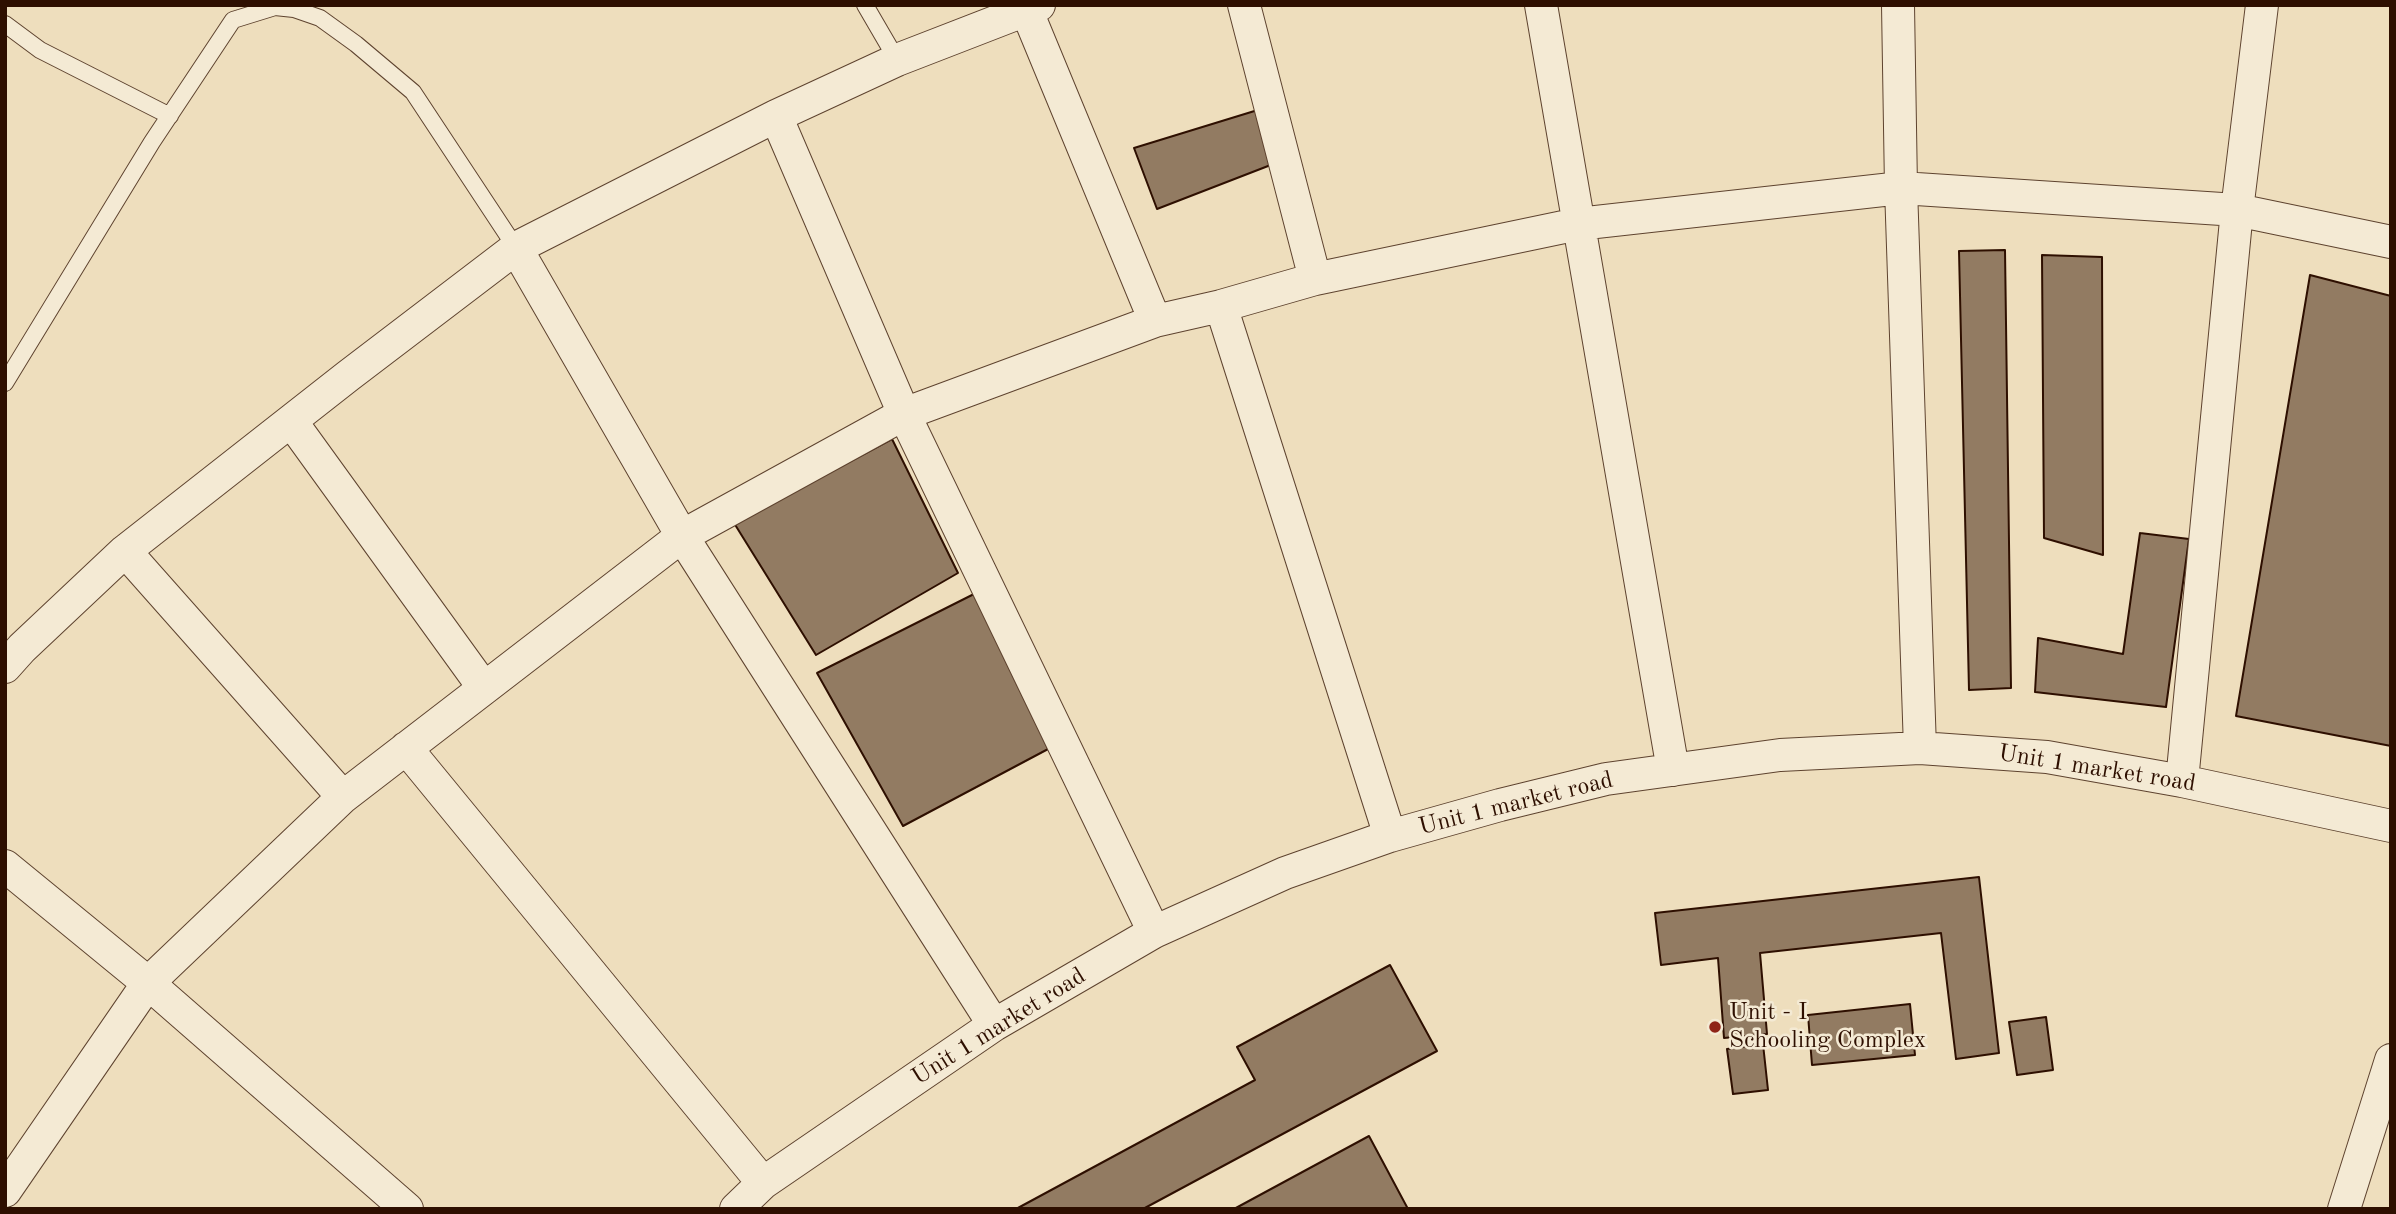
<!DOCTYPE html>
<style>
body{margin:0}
#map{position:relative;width:2396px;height:1214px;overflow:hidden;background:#eedebd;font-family:"Old Standard TT",serif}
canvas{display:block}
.frame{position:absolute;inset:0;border:7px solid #2e0f00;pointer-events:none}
</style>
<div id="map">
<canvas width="2396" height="1214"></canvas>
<div class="frame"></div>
</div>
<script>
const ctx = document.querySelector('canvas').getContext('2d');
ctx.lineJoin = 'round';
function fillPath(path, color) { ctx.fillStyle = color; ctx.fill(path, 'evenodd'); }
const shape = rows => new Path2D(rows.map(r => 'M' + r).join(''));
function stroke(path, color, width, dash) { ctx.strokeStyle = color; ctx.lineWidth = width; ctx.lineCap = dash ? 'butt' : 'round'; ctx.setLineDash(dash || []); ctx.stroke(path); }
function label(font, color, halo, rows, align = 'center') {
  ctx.font = font + ' "Old Standard TT",serif'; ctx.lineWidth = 5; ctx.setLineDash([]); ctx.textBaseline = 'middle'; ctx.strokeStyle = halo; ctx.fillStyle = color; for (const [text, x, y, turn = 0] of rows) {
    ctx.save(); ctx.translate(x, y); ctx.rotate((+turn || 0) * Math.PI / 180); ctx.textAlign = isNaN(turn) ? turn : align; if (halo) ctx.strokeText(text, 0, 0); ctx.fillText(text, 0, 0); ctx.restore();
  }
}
const building = shape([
 [1261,109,1281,161,1157,209,1134,148,1261,109],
 [2005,250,2011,688,1969,690,1959,251,2005,250],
 [2042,255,2102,257,2103,555,2044,538,2042,255],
 [2310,275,2391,296,2391,746,2236,716,2310,275],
 [892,439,958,573,816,655,734,523,892,439],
 [2140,533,2189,539,2166,707,2035,692,2038,638,2123,654,2140,533],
 [974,594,1050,748,903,826,817,673,974,594],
 [1979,877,1999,1053,1956,1059,1941,933,1760,953,1767,1034,1724,1038,1718,958,1661,965,1655,913,1979,877],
 [1390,965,1437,1051,1143,1209,1016,1209,1255,1080,1237,1047,1390,965],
 [1910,1004,1915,1055,1812,1065,1808,1015,1910,1004],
 [2046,1017,2053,1070,2017,1075,2009,1022,2046,1017],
 [1763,1044,1768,1090,1733,1094,1727,1049,1763,1044],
 [1369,1136,1408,1209,1234,1209,1369,1136]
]);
fillPath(building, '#927b62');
stroke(building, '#2e0f00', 2);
const lane = shape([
 [865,5,897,60],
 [5,24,40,50,170,116],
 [5,383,152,142,233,20,275,7,294,9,320,18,356,44,413,92,516,248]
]);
const street = shape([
 [1244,5,1315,279],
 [1541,5,1673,770],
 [1898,5,1901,188,1920,748],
 [1026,9,1155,321],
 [776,116,904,414,1154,932],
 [516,248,682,536,994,1025],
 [1221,306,1390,836],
 [291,421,484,688],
 [125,551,343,797],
 [5,667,22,648,125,551,348,376,516,248,776,116,897,60,1039,5],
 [406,748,763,1183],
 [2182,781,2237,210,2262,5],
 [5,866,148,983,407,1209],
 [5,1191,148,983,343,797,682,536,904,414,1155,321,1221,306,1315,279,1578,224,1901,188,2237,210,2391,242],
 [736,1209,763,1183,994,1025,1154,932,1285,873,1390,836,1500,805,1606,779,1780,755,1920,748,2047,757,2182,781,2391,826],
 [2344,1209,2391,1060]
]);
stroke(lane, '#5e432f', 18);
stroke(street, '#5e432f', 34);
stroke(lane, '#f4ead4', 16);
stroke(street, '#f4ead4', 32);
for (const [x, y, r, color] of [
 [1715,1027,7,"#8f2418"]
]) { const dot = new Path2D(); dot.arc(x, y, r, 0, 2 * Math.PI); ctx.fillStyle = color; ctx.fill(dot); stroke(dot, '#f4ead4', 2.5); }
label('24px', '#2e0f00', '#f4ead4', [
 ["Unit 1 market road",2097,769,9],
 ["Unit 1 market road",1516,804,-14],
 ["Unit 1 market road",999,1027,-32]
]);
label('24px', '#2e0f00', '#f4ead4', [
 ["Unit - I",1729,1013],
 ["Schooling Complex",1729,1041]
], 'left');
</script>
